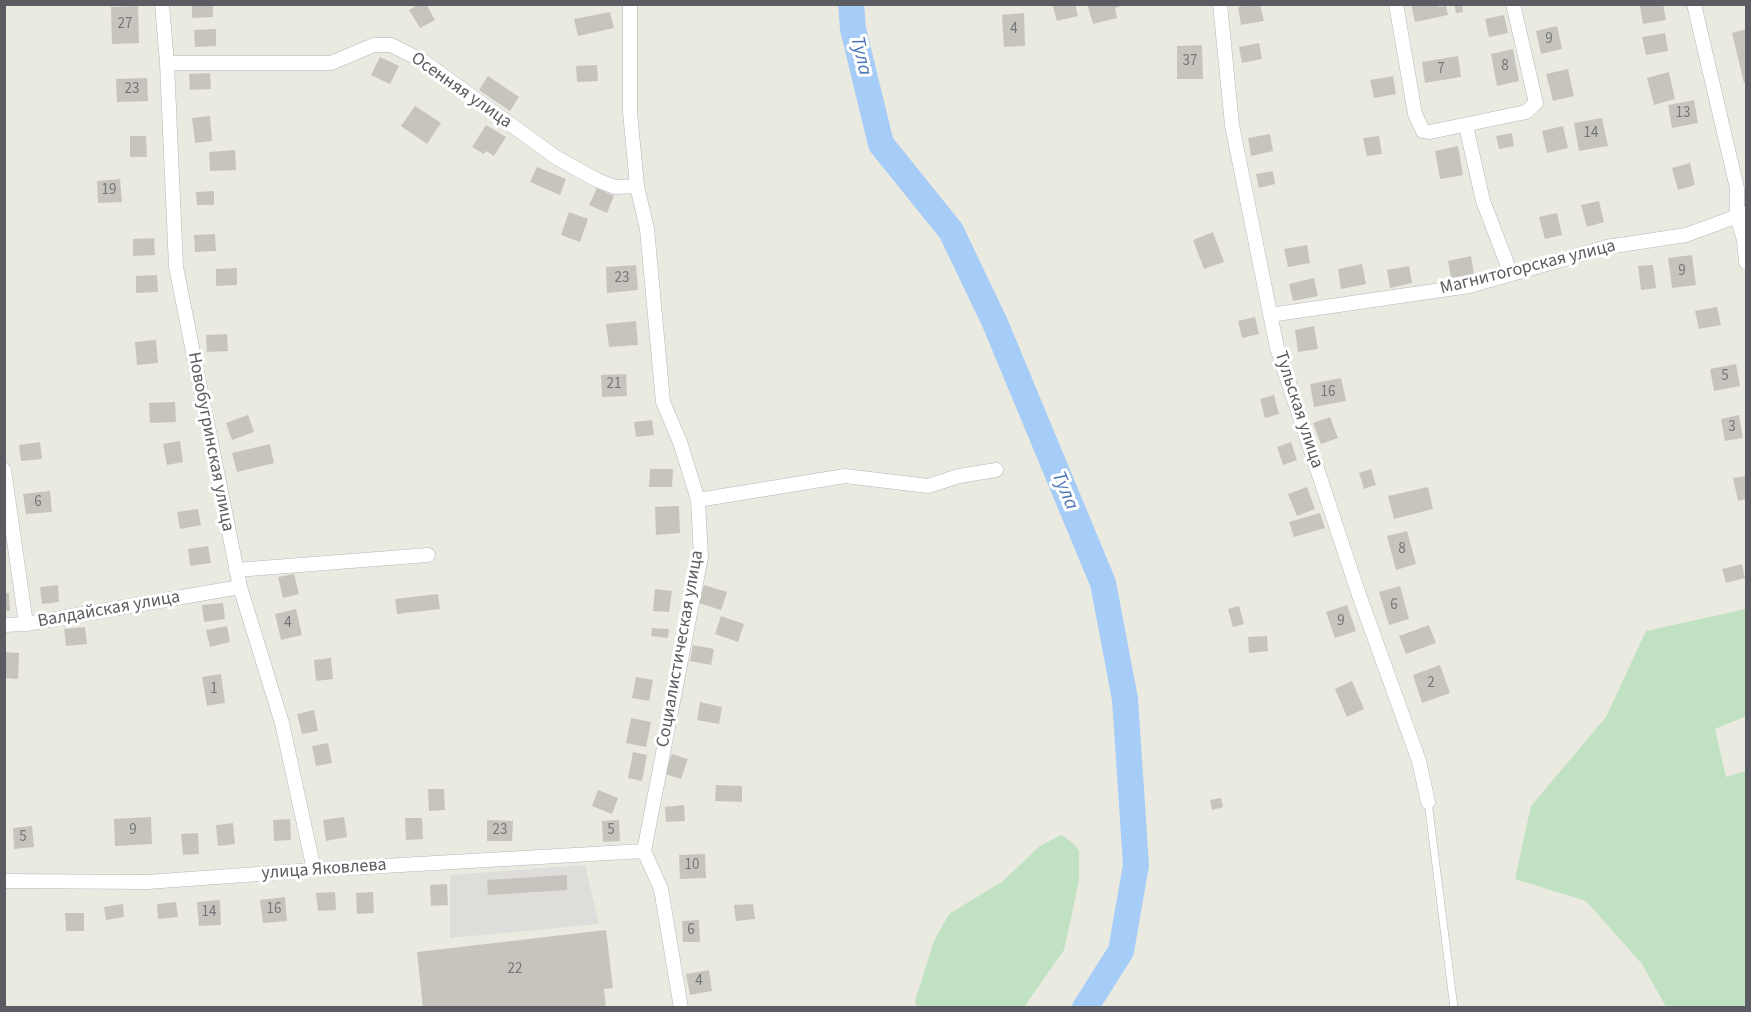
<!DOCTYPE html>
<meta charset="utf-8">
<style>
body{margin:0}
#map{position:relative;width:1751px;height:1012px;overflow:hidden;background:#ebeae1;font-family:"Source Sans 3",sans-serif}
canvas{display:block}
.frame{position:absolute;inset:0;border:6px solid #5a5c61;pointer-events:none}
</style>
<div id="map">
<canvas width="1751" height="1012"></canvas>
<div class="frame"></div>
</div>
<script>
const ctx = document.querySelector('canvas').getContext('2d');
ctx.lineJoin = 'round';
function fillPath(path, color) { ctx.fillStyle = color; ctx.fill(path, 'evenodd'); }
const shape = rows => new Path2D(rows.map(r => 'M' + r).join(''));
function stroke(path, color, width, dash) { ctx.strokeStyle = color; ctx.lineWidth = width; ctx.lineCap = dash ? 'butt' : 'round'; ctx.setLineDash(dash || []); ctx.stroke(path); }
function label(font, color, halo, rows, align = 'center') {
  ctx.font = font + ' "Source Sans 3",sans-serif'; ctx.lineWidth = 6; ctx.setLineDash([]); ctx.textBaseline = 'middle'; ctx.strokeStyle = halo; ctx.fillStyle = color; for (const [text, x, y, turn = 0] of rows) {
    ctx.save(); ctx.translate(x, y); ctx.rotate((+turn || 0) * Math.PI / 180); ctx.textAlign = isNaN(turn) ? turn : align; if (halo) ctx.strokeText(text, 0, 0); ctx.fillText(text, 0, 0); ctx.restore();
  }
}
fillPath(shape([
 [585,865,599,924,450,938,450,875]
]), '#dfddd9');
fillPath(shape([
 [1746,609,1746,716,1715,729,1726,777,1746,771,1746,1007,1666,1007,1642,964,1586,901,1515,879,1531,806,1606,717,1646,631],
 [1061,835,1074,844,1079,851,1079,881,1064,950,1024,1007,917,1007,915,1001,934,941,949,914,1003,881,1040,846]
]), '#c0e1c2');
stroke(shape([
 [851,4,853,29,881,144,951,231,995,323,1103,583,1125,699,1136,865,1121,951,1085,1008]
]), '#a6cdf7', 26);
fillPath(shape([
 [192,4,213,4,213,17,192,18],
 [419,4,426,4,435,20,420,28,409,10],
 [1052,4,1075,4,1078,16,1057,21],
 [1087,4,1124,4,1124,5,1115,8,1117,18,1093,24],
 [1252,4,1260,4,1264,21,1241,25,1238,7],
 [1411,4,1439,4,1439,7,1446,6,1448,15,1415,22],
 [1454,4,1462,4,1463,12,1456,13],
 [1648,4,1663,4,1666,20,1643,24,1640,6],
 [138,6,139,43,112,44,111,7],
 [610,12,614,28,578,36,574,19],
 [1024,13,1025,46,1004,47,1002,15],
 [1504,15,1508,33,1489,37,1485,19],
 [1557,26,1562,49,1541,54,1536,31],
 [216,29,216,46,195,47,194,30],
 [1746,29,1746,82,1744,83,1732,33],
 [1665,33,1668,51,1646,55,1642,37],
 [1259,43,1262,59,1242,63,1239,47],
 [1202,45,1203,79,1177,79,1177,46],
 [1513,49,1519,81,1497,86,1491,54],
 [1458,56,1461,77,1425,83,1422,62],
 [380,57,399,66,390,84,371,75],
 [597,65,598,81,577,82,576,66],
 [1568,69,1574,96,1553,101,1546,74],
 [1669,72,1675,99,1654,105,1647,78],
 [210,73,211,89,190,90,189,74],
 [488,76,519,97,510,111,479,90],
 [1393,76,1396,94,1374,98,1370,80],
 [147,78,148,101,117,102,116,79],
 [1694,100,1698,123,1672,128,1668,105],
 [415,106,441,123,427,144,401,126],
 [210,116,212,141,195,143,192,118],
 [1602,118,1608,146,1579,151,1574,123],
 [486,125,506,137,494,156,486,151,484,154,472,147],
 [1563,126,1568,148,1547,153,1542,131],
 [1512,133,1514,146,1499,149,1496,136],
 [1270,134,1273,151,1251,156,1248,138],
 [130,136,146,136,147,157,130,157],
 [1379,136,1382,154,1367,156,1363,138],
 [1458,146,1463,175,1440,179,1435,151],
 [235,150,236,170,210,171,209,152],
 [1690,163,1695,185,1678,190,1672,168],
 [537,167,566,179,560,195,530,182],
 [1273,171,1275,184,1259,188,1256,174],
 [120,179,122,202,98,203,97,181],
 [597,188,614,196,607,213,589,205],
 [214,191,214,205,197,205,196,192],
 [1599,201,1604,222,1587,227,1581,205],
 [569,212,588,219,580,242,561,235],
 [1557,213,1562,235,1545,239,1539,217],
 [1213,232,1224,262,1204,269,1193,240],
 [215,234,216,251,195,252,194,235],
 [154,238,155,255,133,256,133,239],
 [1307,245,1310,263,1288,267,1284,249],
 [1692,255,1696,285,1672,288,1668,258],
 [1471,256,1474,274,1451,278,1448,261],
 [1362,264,1366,284,1341,289,1338,269],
 [636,265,638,290,607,293,606,267],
 [1653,265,1656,288,1641,290,1638,266],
 [1409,266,1412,283,1390,288,1387,270],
 [237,268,237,285,216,286,216,269],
 [157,275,158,292,136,293,136,276],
 [1314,278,1318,296,1293,301,1289,284],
 [1717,307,1721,325,1699,329,1695,311],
 [1255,317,1259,334,1242,338,1238,321],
 [636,321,638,345,609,347,606,324],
 [1314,326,1318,349,1298,352,1295,330],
 [227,334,228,351,207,352,206,335],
 [156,340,158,363,137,365,135,342],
 [1736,364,1740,386,1714,391,1710,369],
 [626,374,627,396,602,397,601,375],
 [1341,378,1346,401,1314,407,1310,384],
 [1274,395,1279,414,1265,418,1260,399],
 [175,402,176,422,150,423,149,403],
 [248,415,254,432,232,440,226,423],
 [1739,415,1743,438,1725,441,1721,419],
 [1330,417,1338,438,1321,444,1313,423],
 [652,420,654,435,636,437,634,422],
 [180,441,183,462,167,465,163,444],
 [40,442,42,459,21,461,19,445],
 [1291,442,1297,460,1283,465,1277,447],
 [270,444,274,463,237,472,232,453],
 [650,469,673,469,672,487,649,487],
 [1371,469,1376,485,1364,489,1359,473],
 [1746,476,1746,499,1738,501,1733,478],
 [1307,487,1315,509,1297,516,1288,494],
 [1428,487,1433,509,1394,519,1388,496],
 [50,491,52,512,26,514,23,494],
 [679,506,680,533,656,535,655,507],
 [198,509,201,525,180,529,177,512],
 [1320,513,1325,528,1294,537,1289,522],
 [1407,531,1416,564,1396,570,1387,536],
 [208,546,211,563,190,566,188,549],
 [1742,564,1745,578,1726,583,1722,569],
 [294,574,299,594,283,598,278,577],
 [58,585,59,602,42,604,40,587],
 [704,585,727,592,721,610,699,603],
 [1400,586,1409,619,1389,625,1379,592],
 [655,589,672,591,669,612,653,611],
 [4,593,9,593,10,611,4,611],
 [438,594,440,609,397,614,395,599],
 [223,603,225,619,204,622,202,605],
 [1347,605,1356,631,1335,638,1326,612],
 [1239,606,1244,624,1233,627,1228,609],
 [296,609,302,635,281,640,275,614],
 [721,616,744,624,738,642,715,634],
 [1429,625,1436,643,1406,654,1399,636],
 [227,626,230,642,210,647,206,630],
 [85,627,87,644,66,646,64,629],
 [652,628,669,629,668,638,651,636],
 [1267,636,1268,651,1249,653,1248,637],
 [693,645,714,649,711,665,690,661],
 [4,652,19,653,18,679,4,678],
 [331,658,333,679,316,681,314,660],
 [1440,665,1450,693,1422,703,1413,675],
 [221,674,225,703,207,706,202,677],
 [636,677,653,680,649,701,632,698],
 [1352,681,1364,709,1347,717,1335,689],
 [700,702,722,707,719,724,697,720],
 [314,710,318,731,302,734,297,714],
 [631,718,651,722,646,747,626,743],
 [328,743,332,763,316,766,312,746],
 [633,752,647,755,642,781,628,778],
 [672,754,688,759,681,779,665,774],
 [716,785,742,786,742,802,715,801],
 [428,789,444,789,445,810,429,811],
 [598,790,618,798,612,814,592,806],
 [1221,798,1223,807,1212,810,1210,800],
 [684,805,685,821,666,822,665,807],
 [151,817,152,844,115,846,114,819],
 [344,817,347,837,326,841,323,820],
 [405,818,422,818,423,839,406,840],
 [290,819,291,840,274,841,273,820],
 [487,820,513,821,512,841,487,841],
 [619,820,620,841,603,842,602,821],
 [233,823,235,844,218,846,216,825],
 [32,826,34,847,14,849,13,828],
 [198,833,199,854,183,855,181,834],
 [705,854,706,878,680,879,679,855],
 [567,875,567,890,488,895,487,880],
 [447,884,448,905,431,906,430,885],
 [335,892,336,910,318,911,316,893],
 [373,892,374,913,357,914,356,893],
 [285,897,287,921,263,923,260,900],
 [220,900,221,925,199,926,197,902],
 [176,902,178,917,158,919,157,904],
 [123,904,124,917,106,920,104,907],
 [753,904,755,919,736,921,734,905],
 [65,913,84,913,84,931,66,931],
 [699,920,700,942,683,942,682,921],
 [606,930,613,988,604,989,606,1007,423,1008,417,952],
 [709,970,712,991,690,995,686,974]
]), '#c7c4be');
const service = shape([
 [1428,802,1454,1008]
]);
const minor = shape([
 [162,4,167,63,176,267,240,587,282,723,314,870],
 [630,4,630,112,637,186,647,229,663,402,680,442,698,500,701,557,644,851,661,889,681,1008],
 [1220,4,1232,125,1277,348,1359,595,1419,761,1428,802],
 [1396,4,1415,114,1423,131,1430,132,1526,112,1536,103,1513,4],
 [1694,4,1737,188,1737,217,1744,240,1746,262],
 [167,63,331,63,374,45,391,45,423,61,557,158,597,180,615,187,637,186],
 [1466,126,1483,201,1511,274],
 [1270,315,1469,286,1607,247,1686,235,1746,213],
 [4,470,26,624,240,587],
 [698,500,845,476,928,486,959,476,996,470],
 [236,570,428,555],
 [4,625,26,624],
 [4,881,147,882,314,870,644,851]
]);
stroke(service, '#b4b6bb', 8);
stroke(minor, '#b4b6bb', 15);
stroke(service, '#fff', 7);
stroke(minor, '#fff', 14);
label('15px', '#757678', null, [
 ["27",125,25],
 ["4",1014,30],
 ["9",1549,40],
 ["37",1190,62],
 ["8",1505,67],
 ["7",1441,70],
 ["23",132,90],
 ["13",1683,114],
 ["14",1591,134],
 ["19",109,191],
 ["9",1682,272],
 ["23",622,279],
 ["5",1725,377],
 ["21",614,385],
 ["16",1328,393],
 ["3",1732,428],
 ["6",38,503],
 ["8",1402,550],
 ["6",1394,606],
 ["9",1341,622],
 ["4",288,624],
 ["2",1431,684],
 ["1",214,690],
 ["9",133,831],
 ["23",500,831],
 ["5",611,831],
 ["5",23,838],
 ["10",692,866],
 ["16",274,910],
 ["14",209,913],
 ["6",691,931],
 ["22",515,970],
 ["4",699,982]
]);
label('18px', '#5a5c61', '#fff', [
 ["Осенняя улица",461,91,35],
 ["Магнитогорская улица",1528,268,-14],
 ["Тульская улица",1298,410,72],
 ["Новобугринская улица",210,442,79],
 ["Валдайская улица",109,610,-10],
 ["Социалистическая улица",681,649,-80],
 ["улица Яковлева",324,870,-4]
]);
label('italic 20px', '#4c77b7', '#fff', [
 ["Тула",860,56,77],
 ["Тула",1064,491,67]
]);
</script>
